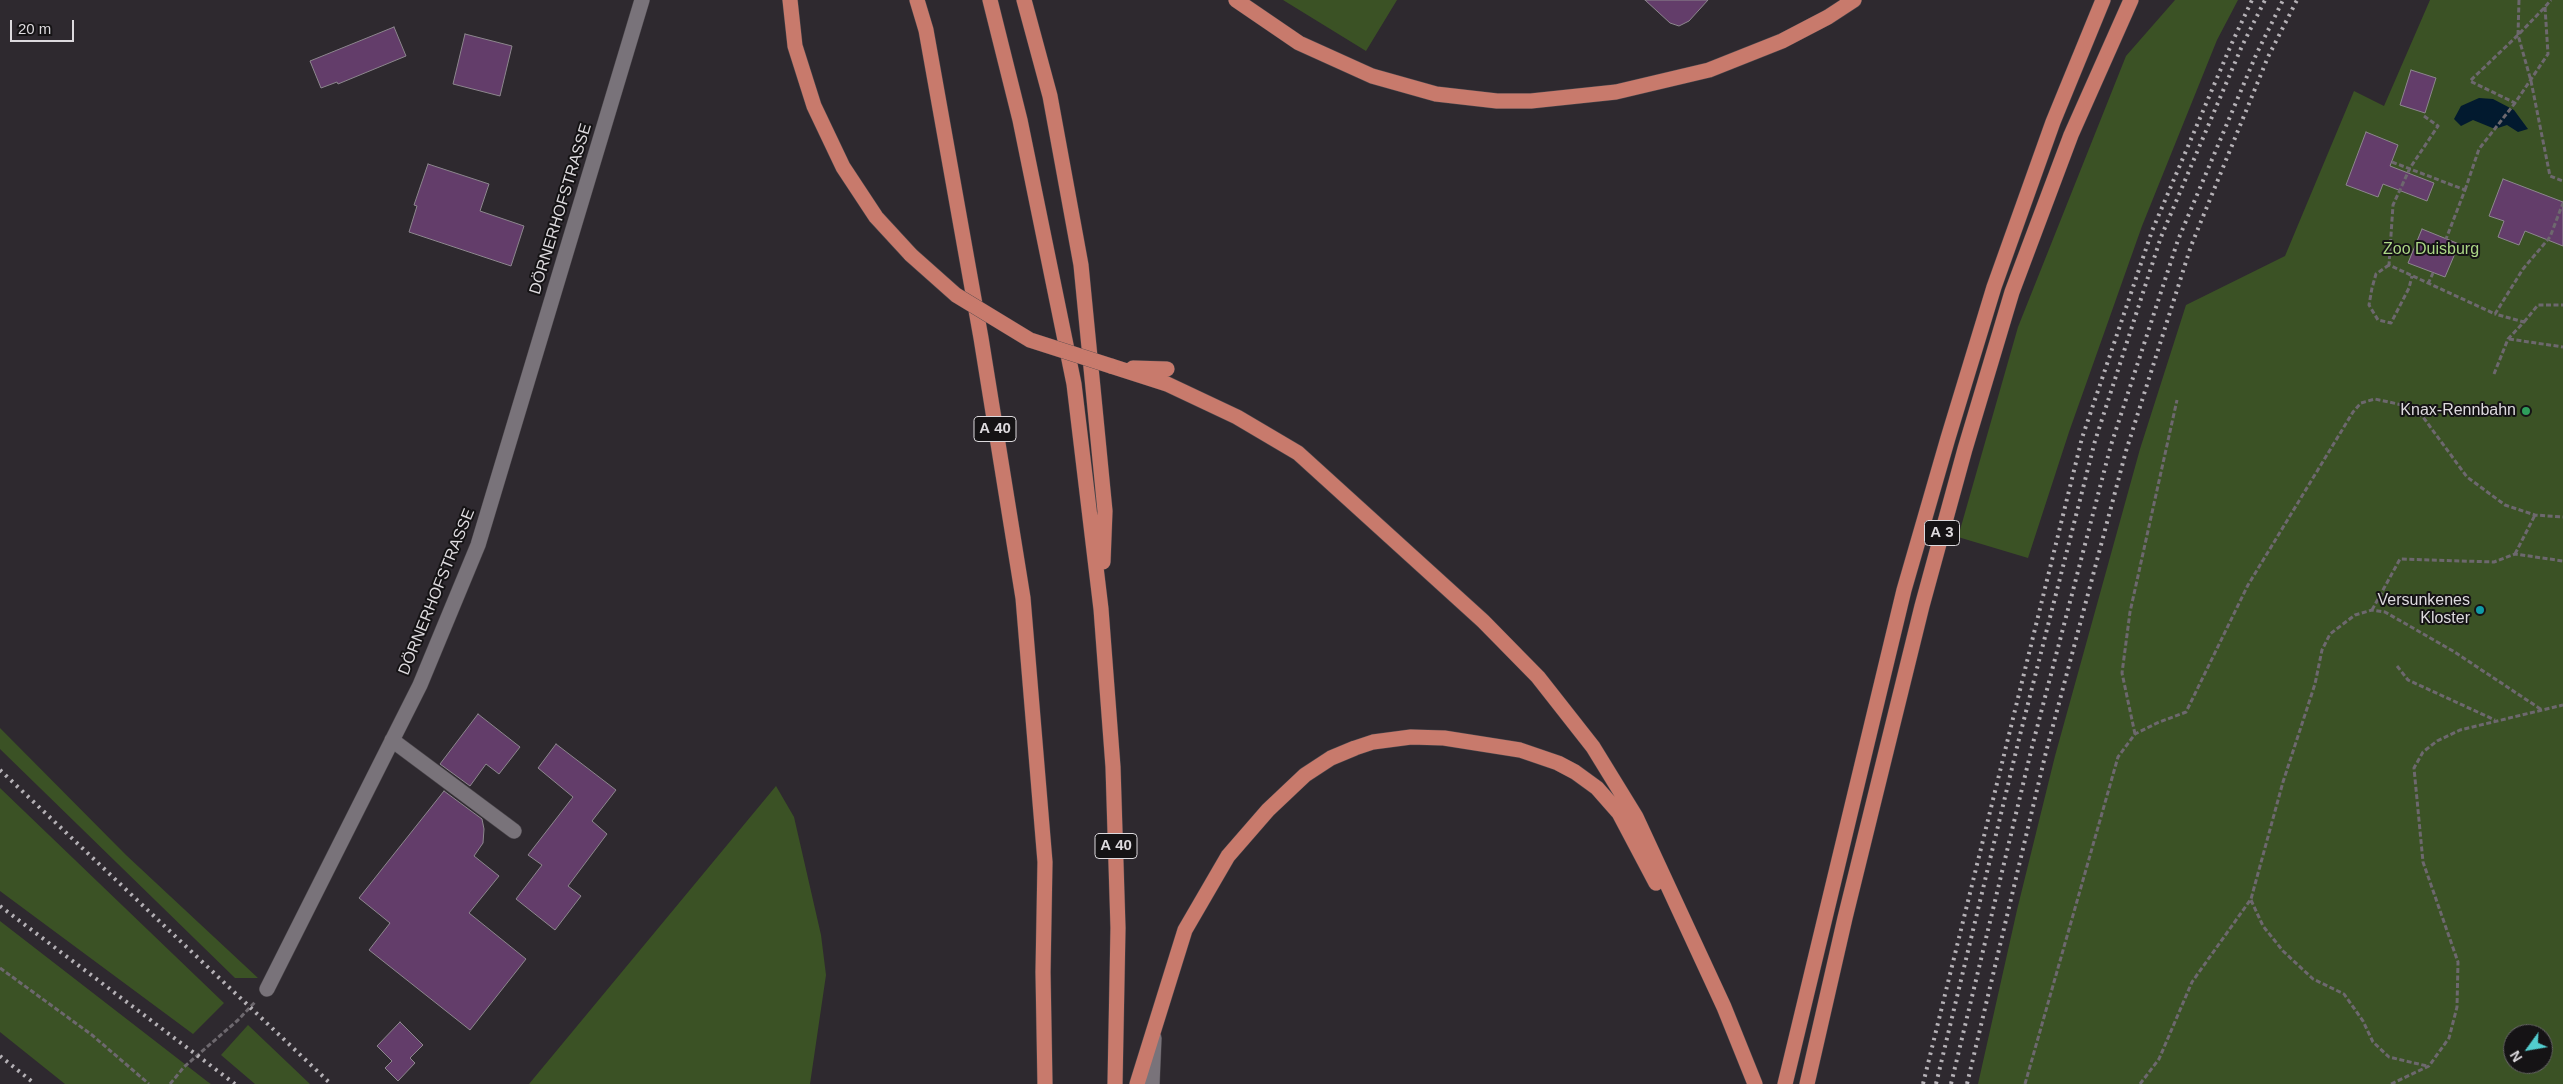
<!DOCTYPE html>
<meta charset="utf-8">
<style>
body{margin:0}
#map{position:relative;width:2563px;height:1084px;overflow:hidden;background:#2e292f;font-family:Helvetica,sans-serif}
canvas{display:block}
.north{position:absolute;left:2503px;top:1024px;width:50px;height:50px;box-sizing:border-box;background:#151315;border:1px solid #656365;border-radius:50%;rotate:238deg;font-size:14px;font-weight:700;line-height:20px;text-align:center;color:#dddade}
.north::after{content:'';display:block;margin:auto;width:18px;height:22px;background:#52cdcf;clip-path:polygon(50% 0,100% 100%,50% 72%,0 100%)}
.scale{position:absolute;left:10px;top:20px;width:64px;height:22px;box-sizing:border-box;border:2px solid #dddade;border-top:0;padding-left:6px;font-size:15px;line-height:18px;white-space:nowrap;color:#dddade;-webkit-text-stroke:4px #151315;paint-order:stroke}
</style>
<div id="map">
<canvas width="2563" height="1084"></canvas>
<div class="north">N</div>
<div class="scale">20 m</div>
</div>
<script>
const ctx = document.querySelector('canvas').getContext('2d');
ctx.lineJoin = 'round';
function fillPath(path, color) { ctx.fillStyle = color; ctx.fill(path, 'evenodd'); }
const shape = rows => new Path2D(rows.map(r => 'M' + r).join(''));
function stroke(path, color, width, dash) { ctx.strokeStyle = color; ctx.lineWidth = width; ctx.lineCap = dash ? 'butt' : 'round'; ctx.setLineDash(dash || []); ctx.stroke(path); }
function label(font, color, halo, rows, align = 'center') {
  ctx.font = font + ' Helvetica,sans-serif'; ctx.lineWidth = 4; ctx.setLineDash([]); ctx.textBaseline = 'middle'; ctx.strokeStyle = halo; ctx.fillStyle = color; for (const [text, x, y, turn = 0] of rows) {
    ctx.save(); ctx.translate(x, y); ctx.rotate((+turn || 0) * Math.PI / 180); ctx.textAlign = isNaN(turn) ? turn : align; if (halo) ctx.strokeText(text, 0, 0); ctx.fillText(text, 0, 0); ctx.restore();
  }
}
fillPath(shape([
 [1283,0,1397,0,1366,51],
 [2175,0,2238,0,2217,40,2142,226,2069,432,2028,558,1958,537,2018,327,2126,56],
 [2430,0,2563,0,2563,1084,1978,1084,2017,910,2055,756,2140,449,2186,305,2285,256,2354,91,2384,106],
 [2513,1034,2543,1034,2543,1064,2513,1064],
 [0,728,126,855,258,978,235,978,0,749],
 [776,786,794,817,821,935,826,975,810,1084,529,1084],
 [0,788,224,1003,193,1034,0,891],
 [0,921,208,1082,211,1084,65,1084,0,1032],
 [248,1025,310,1084,255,1084,221,1055]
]), '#3b5225');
fillPath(shape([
 [2479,98,2493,99,2514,110,2528,129,2518,132,2507,125,2495,129,2473,120,2461,126,2454,119,2461,106]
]), '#021a2f');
const building = shape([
 [1645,0,1708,0,1689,21,1679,26,1670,23,1645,0],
 [394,27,406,56,338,84,337,82,321,88,310,61,394,27],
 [465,34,512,46,500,96,453,84,465,34],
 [2411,70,2436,78,2425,113,2400,105,2411,70],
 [2366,132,2398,145,2390,166,2434,183,2427,201,2383,184,2378,197,2346,185,2366,132],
 [428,164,489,184,480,211,524,226,511,266,409,232,417,206,414,205,428,164],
 [2503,179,2563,202,2563,246,2525,231,2519,245,2498,237,2504,221,2489,216,2503,179],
 [2422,229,2459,244,2445,277,2408,263,2422,229],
 [478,714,520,747,499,774,486,764,470,786,440,764,478,714],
 [556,744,616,790,592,821,607,834,568,886,581,896,555,930,516,899,542,865,528,855,573,797,538,768,556,744],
 [444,791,482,819,484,829,483,843,474,856,499,876,469,913,526,959,470,1030,369,950,390,923,359,898,444,791],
 [400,1022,423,1045,410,1058,415,1063,398,1081,385,1068,392,1061,377,1046,400,1022]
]);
fillPath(building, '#633d6a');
stroke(building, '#8d878e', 1);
const minor = shape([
 [392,740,514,831],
 [267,989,420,685,478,545,642,0],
 [1152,1084,1154,1038]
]);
const highway = shape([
 [790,0,795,46,814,106,843,167,876,217,911,255],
 [917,0,926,30,981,338,1023,598,1045,862,1043,972,1045,1084],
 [990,0,1020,120,1074,384,1101,609,1113,767,1118,928,1115,1084],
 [1024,0,1050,96,1081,265,1105,511,1103,562],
 [1236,0,1299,43,1372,76,1436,94,1497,101,1531,101,1616,92,1709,70,1782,41,1828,17,1854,0],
 [1111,366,1167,384,1237,417,1298,453,1483,621,1538,677,1593,747,1636,817,1724,1007,1755,1084],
 [1133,368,1167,369],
 [1137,1084,1185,930,1228,856,1268,810,1305,775,1331,758,1355,748,1373,742,1411,737,1444,738,1520,750,1558,763,1575,772,1597,788,1619,813,1656,883],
 [1785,1084,1904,590,1948,438,1994,287,2053,122,2103,0],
 [1807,1084,1845,918,1922,606,1965,449,2012,292,2071,135,2131,0]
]);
stroke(minor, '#4a464b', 16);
stroke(highway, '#4a464b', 16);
stroke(shape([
 [2519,0,2518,35,2531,81,2550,176,2563,181],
 [2545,7,2548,54,2515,103,2470,81,2518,35,2545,7,2551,0],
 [2424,116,2438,126,2410,168,2393,205,2389,265,2495,314,2523,269,2550,237,2563,203],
 [2392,162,2465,190,2446,239],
 [2465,190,2479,149,2515,103],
 [2389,265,2376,274,2372,288,2369,305,2378,320,2391,323,2409,288,2412,276],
 [2428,284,2433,273],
 [2524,322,2538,305,2563,305],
 [2509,339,2563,347],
 [2494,374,2508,339,2524,322,2495,314],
 [2515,554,2535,515],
 [2372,610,2400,559,2494,562,2515,554,2563,561],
 [2397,666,2408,680,2495,720],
 [2135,734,2122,673,2130,612,2177,400],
 [2251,900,2263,926,2283,951,2313,979,2344,994,2363,1021,2373,1042,2389,1057,2427,1066],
 [0,968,92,1035,149,1084],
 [170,1084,184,1067,238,1020,256,1001],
 [2025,1084,2118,757,2135,734,2157,723,2186,712,2248,585,2353,412,2361,403,2375,399,2407,406,2423,417,2467,477,2505,505,2535,515,2563,517],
 [2140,1084,2159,1059,2192,982,2251,899,2283,782,2315,684,2322,650,2330,634,2355,615,2372,610,2385,612,2453,651,2542,710],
 [2391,1084,2429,1066,2449,1038,2457,1007,2458,962,2423,862,2414,768,2423,752,2437,741,2460,730,2563,705]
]), '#6d686e', 3, [5, 2.5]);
stroke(minor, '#79737a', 15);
stroke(highway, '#c87a6c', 15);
stroke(shape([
 [0,770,331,1084],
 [0,906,235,1084],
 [0,1056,35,1084],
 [1923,1084,2082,438,2152,231,2231,45,2252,0],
 [1936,1084,2019,739,2095,441,2161,237,2242,46,2265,0],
 [1951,1084,2032,747,2111,445,2178,240,2256,55,2283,0],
 [1967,1084,2046,752,2126,451,2191,246,2268,57,2297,0]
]), '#b5b1b6', 4, [2.5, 5]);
const highwayBridge = shape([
 [911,255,956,295,1030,340,1111,366]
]);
stroke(highwayBridge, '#4a464b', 16, []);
stroke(highwayBridge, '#c87a6c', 15);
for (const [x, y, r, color] of [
 [2526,411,5,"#2e9e5b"],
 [2480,610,5,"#0f9aa8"]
]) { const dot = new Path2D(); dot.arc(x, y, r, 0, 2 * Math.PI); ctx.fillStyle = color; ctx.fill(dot); stroke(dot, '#151315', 2); }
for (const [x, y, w] of [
 [995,429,42],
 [1942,533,35],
 [1116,846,42]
]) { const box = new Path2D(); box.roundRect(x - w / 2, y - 12.5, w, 25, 4); ctx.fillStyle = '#151315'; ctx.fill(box); stroke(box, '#dddade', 1); }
label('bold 15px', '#dddade', null, [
 ["A 40",995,429],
 ["A 3",1942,533],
 ["A 40",1116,846]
]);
label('16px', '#dddade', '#151315', [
 ["DÖRNERHOFSTRASSE",561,209,-73],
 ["DÖRNERHOFSTRASSE",437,592,-68]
]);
label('16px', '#acd786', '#151315', [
 ["Zoo Duisburg",2431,250]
]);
label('16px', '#dddade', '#151315', [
 ["Knax-Rennbahn",2516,411],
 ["Versunkenes",2470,601],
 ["Kloster",2470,619]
], 'right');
</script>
